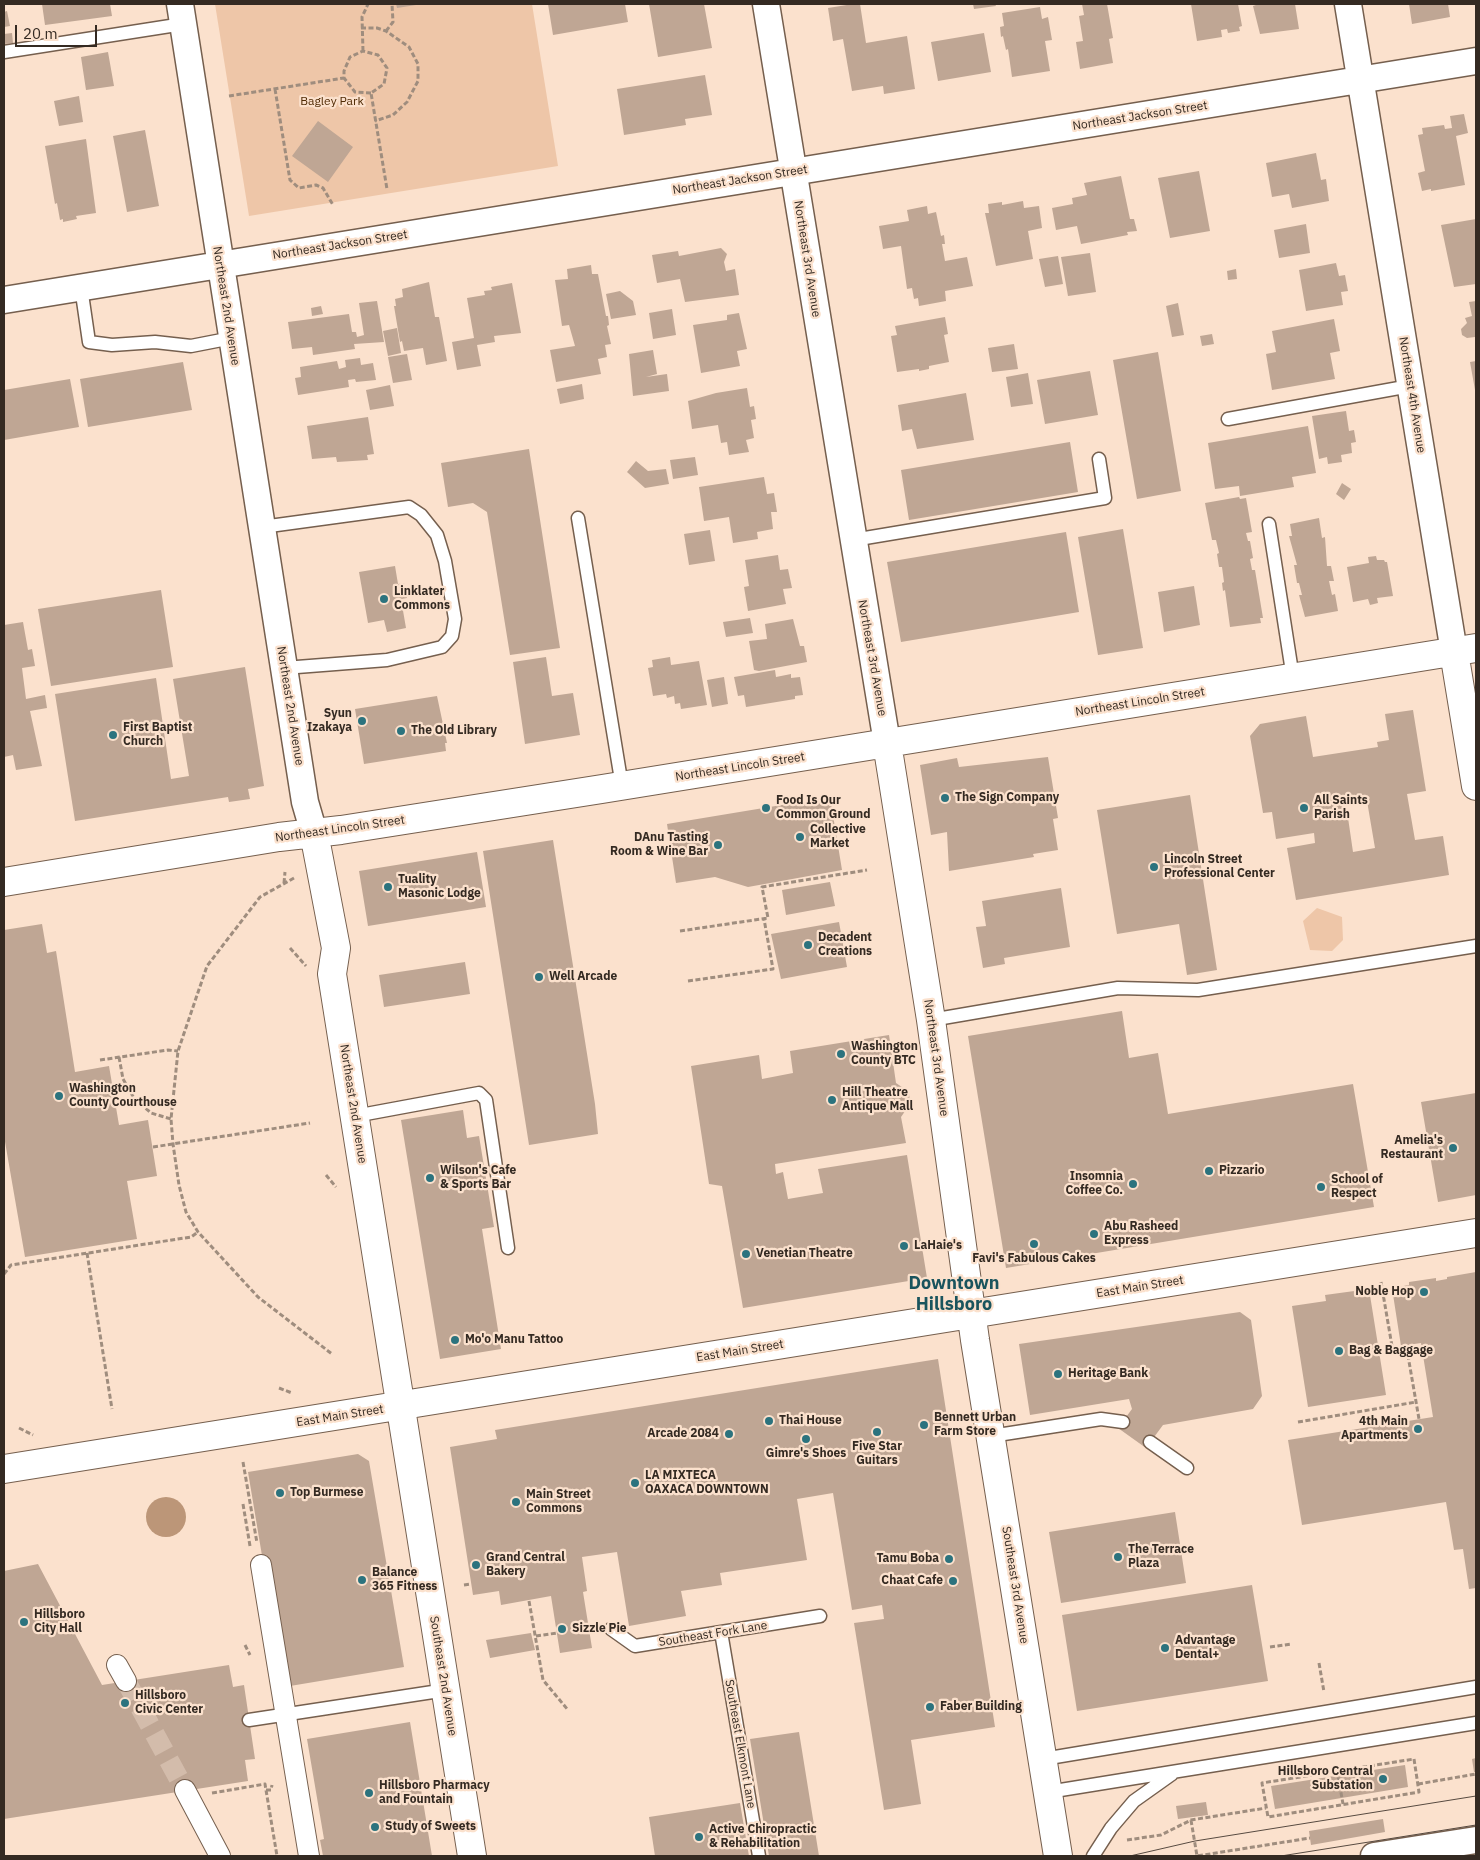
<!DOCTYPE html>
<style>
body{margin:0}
#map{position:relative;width:1480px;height:1860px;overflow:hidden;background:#fbe1cd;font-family:"IBM Plex Sans",sans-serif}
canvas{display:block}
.frame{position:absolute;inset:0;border:5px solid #342a22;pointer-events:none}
.scale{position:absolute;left:15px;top:25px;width:82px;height:22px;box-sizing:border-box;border:2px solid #342a22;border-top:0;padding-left:6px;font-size:15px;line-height:18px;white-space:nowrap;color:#342a22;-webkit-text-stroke:4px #fbe1cd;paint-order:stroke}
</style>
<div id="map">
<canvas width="1480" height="1860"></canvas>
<div class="frame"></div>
<div class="scale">20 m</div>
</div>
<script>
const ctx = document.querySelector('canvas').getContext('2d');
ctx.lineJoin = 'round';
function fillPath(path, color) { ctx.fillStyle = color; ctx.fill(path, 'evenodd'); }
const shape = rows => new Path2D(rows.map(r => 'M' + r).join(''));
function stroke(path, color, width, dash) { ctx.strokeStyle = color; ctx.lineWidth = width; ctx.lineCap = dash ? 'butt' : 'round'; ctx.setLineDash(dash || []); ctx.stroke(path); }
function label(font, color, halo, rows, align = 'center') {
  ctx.font = font + ' "IBM Plex Sans",sans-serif'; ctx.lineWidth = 4.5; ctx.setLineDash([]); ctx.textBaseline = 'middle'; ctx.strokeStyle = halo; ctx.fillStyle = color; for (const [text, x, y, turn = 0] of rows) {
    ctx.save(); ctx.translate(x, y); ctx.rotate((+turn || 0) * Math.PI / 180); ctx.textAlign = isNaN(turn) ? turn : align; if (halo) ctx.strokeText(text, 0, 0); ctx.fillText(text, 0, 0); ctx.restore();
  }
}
fillPath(shape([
 [215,4,532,4,558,166,249,216],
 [1317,908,1342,917,1343,940,1332,951,1310,950,1303,921]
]), '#eec6a8');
fillPath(shape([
 '146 1517a20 20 0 1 1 40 0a20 20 0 1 1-40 0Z'
]), '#bc9678');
fillPath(shape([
 [42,4,110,4,112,16,45,25],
 [396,4,416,4,416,5,397,8],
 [548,4,625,4,628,22,553,35],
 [649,4,704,4,712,48,658,57],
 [853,4,860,4,866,43,907,36,915,89,884,94,883,86,852,91,843,39,833,41,828,8],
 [973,4,995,4,996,6,974,9],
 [1082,4,1107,4,1113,38,1109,39,1113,63,1080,69,1076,42,1083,41,1079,16,1084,15],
 [1191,4,1238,4,1242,26,1239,27,1240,31,1228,33,1227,29,1221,30,1222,37,1197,41],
 [1259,4,1295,4,1299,29,1260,34,1253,6],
 [1409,4,1448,4,1450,17,1412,24],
 [1040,7,1042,19,1048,17,1052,40,1045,41,1050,71,1012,77,1008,49,1006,50,1003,36,1001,37,1000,27,1004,26,1002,13],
 [7,11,10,26,4,27,4,12],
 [12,33,13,43,4,44,4,34],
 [984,33,991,72,938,81,931,42],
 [108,52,114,86,86,90,81,57],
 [705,75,712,115,685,119,686,125,624,135,617,89],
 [79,96,83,122,59,126,54,101],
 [1464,114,1468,133,1456,136,1465,185,1431,191,1431,189,1422,191,1418,173,1425,171,1418,135,1423,134,1422,128,1444,125,1445,129,1452,128,1450,116],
 [318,121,353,147,328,182,292,156],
 [145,130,159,206,127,212,113,136],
 [86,139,96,213,76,216,77,219,63,222,63,219,60,220,57,203,55,204,45,146],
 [1316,153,1321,180,1326,179,1329,201,1292,208,1289,194,1272,197,1266,163],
 [1199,171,1210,231,1170,238,1158,178],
 [1121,176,1130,219,1134,219,1137,231,1127,232,1128,235,1081,244,1077,226,1056,230,1052,208,1073,204,1072,198,1087,195,1084,183],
 [1023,201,1024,208,1039,206,1042,228,1028,231,1033,259,996,266,985,213,989,213,988,204,1002,202,1002,205],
 [927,206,928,214,936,212,941,236,944,235,945,244,942,244,945,261,967,257,973,286,945,291,946,301,919,306,918,298,914,299,912,288,907,289,901,246,883,249,879,226,909,221,907,210],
 [1476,219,1476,284,1454,287,1441,225],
 [1306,224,1310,253,1279,258,1274,230],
 [721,248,727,254,724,262,726,271,735,269,739,295,685,302,680,279,657,283,652,255,678,251,679,256],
 [1090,253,1096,292,1068,296,1061,257],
 [1058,256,1063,284,1045,287,1039,259],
 [1336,263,1339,276,1345,275,1348,291,1341,292,1343,305,1306,311,1299,270],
 [591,265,592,274,598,274,606,316,608,316,609,325,607,326,611,344,605,345,607,357,598,359,601,374,556,382,550,350,575,346,569,325,562,326,555,280,568,279,567,269],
 [1236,269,1237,279,1228,280,1227,271],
 [429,282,435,317,439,317,447,361,426,365,423,348,404,351,402,341,400,342,394,306,396,306,395,299,403,297,402,289],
 [512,283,521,333,494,336,495,342,477,345,481,366,457,370,452,342,474,338,467,298,485,295,484,291,492,290,491,287],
 [620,291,633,301,636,315,611,319,606,294],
 [377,301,384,342,354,344,355,349,313,355,312,347,292,349,288,322,349,314,352,332,356,332,357,337,364,335,359,303],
 [1476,301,1476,341,1475,342,1475,337,1467,338,1462,335,1461,329,1467,323,1465,318,1472,316,1469,302],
 [1178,303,1184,335,1172,337,1166,306],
 [321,306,323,314,312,316,311,308],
 [672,309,676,335,653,339,649,313],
 [739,313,747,349,737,351,740,366,701,373,693,325,727,320,727,315],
 [945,317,948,334,944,335,949,362,929,366,929,369,919,371,919,369,897,372,891,336,897,335,895,326],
 [1334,319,1340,351,1330,353,1335,379,1272,390,1266,354,1276,352,1272,331],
 [397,328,401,353,388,356,383,331],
 [1212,334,1214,344,1202,346,1200,336],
 [1014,344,1018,369,992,372,988,348],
 [653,350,657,374,646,377,667,374,669,391,633,396,629,354],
 [1158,352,1181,491,1137,499,1113,360],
 [407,354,412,380,393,383,388,357],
 [360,358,361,365,373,363,376,380,356,382,355,379,348,380,349,387,298,395,295,378,301,377,300,367,337,361,339,369,346,367,345,360],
 [1476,361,1476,389,1475,390,1470,362],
 [183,362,192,410,88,427,80,379],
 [1090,371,1098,415,1045,424,1037,380],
 [1028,373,1033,404,1011,407,1006,377],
 [70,379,79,427,4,440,4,390],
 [582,384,584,399,560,404,557,389],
 [390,385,394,406,370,410,366,390],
 [747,388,750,407,754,406,756,419,751,420,754,438,746,440,749,452,729,455,727,442,721,443,718,425,692,429,688,401,716,393],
 [966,393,974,440,917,449,912,429,902,431,898,405],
 [1346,411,1349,431,1354,430,1356,442,1351,443,1352,453,1341,455,1342,462,1328,464,1327,457,1319,459,1312,416],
 [368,417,374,454,367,455,368,460,337,462,336,457,312,459,307,426],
 [1308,426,1316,473,1292,477,1294,487,1240,496,1239,486,1215,489,1208,443],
 [1070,442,1078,492,909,520,901,470],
 [529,449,560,648,510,655,487,512,473,503,448,507,441,463],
 [695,457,698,475,673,479,670,460],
 [636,461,648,471,666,469,669,484,645,488,627,472],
 [764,477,767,494,774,493,777,512,771,512,773,529,757,532,758,539,733,543,729,517,704,521,699,487],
 [1342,483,1351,489,1344,500,1336,494],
 [1239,497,1240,499,1246,498,1252,532,1246,533,1248,541,1250,541,1253,558,1250,559,1252,570,1255,570,1263,618,1260,618,1261,623,1230,627,1225,590,1223,591,1222,583,1224,582,1222,567,1219,567,1217,554,1219,553,1216,540,1212,540,1205,503],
 [1319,518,1322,538,1325,537,1327,566,1331,566,1334,581,1329,581,1332,595,1335,594,1338,611,1305,617,1299,595,1302,595,1299,583,1297,583,1294,565,1297,565,1289,536,1292,536,1290,524],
 [1123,529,1143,648,1098,655,1078,537],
 [710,530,715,561,689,565,684,534],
 [1066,532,1079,612,901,642,887,562],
 [778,555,780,570,788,569,792,588,783,589,786,604,748,611,744,587,749,586,745,560],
 [1376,556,1377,560,1384,560,1385,562,1387,562,1393,596,1377,598,1378,603,1370,605,1368,599,1353,602,1347,567,1369,563,1368,557],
 [395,566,398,584,404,583,407,598,401,599,406,628,387,632,384,620,368,623,359,572],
 [1194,586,1200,625,1164,632,1158,592],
 [161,590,173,667,51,686,38,609],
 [750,618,753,633,726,637,723,622],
 [793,619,800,646,804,646,807,662,759,671,754,670,749,641,767,639,765,624],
 [23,622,28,650,32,649,35,666,22,668,26,699,45,695,47,708,30,711,42,766,16,770,13,755,4,757,4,625],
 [546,657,552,696,573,693,580,735,525,744,513,662],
 [670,657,671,665,699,661,707,705,681,709,680,703,675,704,674,696,667,698,666,694,653,696,648,668,653,667,652,660],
 [245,667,264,786,248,789,250,799,229,802,228,797,75,821,55,694,156,678,171,779,189,776,173,679],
 [775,670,776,677,791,674,791,678,800,677,803,695,795,696,795,699,746,707,744,695,738,696,734,677],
 [724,677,728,704,712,707,707,680],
 [437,696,447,743,445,743,446,751,364,764,355,709],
 [1413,710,1426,791,1407,794,1415,840,1443,836,1449,875,1296,900,1287,848,1315,843,1314,833,1276,839,1272,812,1263,813,1250,736,1260,724,1306,716,1313,757,1378,747,1377,742,1389,740,1385,714],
 [1367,801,1375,848,1353,852,1346,804],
 [1048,757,1058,818,1053,819,1058,850,1033,854,1034,857,949,871,947,832,931,835,920,765,957,758,959,767],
 [1190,795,1217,970,1187,975,1179,924,1117,934,1097,810],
 [830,797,842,870,748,887,715,877,676,883,667,824],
 [553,840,595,1104,598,1134,529,1145,483,851],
 [477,852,486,907,368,926,359,871],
 [830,882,835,906,786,915,782,890],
 [1061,888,1070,947,1004,958,1005,964,983,968,976,927,986,926,982,901],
 [839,922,847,967,781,979,771,934],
 [42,924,47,953,56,951,75,1072,109,1066,119,1125,148,1120,157,1176,127,1181,137,1239,25,1257,4,1136,4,930],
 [465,962,470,994,384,1007,379,975],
 [1122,1011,1129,1058,1158,1053,1168,1114,1353,1084,1374,1207,1006,1268,968,1036],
 [889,1035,896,1083,909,1092,910,1104,901,1117,906,1143,775,1164,776,1174,783,1172,788,1199,823,1193,818,1169,907,1155,927,1278,743,1308,722,1186,709,1184,691,1066,759,1055,762,1079,793,1073,790,1051],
 [1476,1093,1476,1195,1438,1202,1421,1102],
 [463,1110,467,1138,479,1136,494,1227,482,1229,501,1349,440,1359,401,1120],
 [1476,1272,1476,1588,1469,1589,1463,1549,1454,1550,1446,1502,1302,1525,1288,1440,1433,1417,1421,1343,1401,1346,1392,1288,1409,1285,1409,1282,1436,1278,1436,1281,1447,1279,1447,1277],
 [1369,1289,1386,1395,1308,1407,1292,1306,1326,1301,1325,1295],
 [1240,1312,1251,1320,1262,1396,1253,1409,1163,1425,1146,1448,1118,1428,1132,1409,1129,1399,1030,1415,1019,1344],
 [938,1359,995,1727,911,1740,921,1804,884,1810,854,1623,884,1619,882,1605,852,1610,833,1493,797,1499,807,1560,720,1573,722,1585,681,1591,686,1616,629,1626,617,1552,582,1557,587,1591,583,1592,592,1648,560,1653,551,1596,501,1605,499,1591,473,1595,450,1447,497,1439,495,1430],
 [358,1454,369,1461,404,1667,284,1687,248,1472],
 [1175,1512,1186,1583,1061,1603,1049,1532],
 [38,1564,102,1685,229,1665,233,1687,244,1685,255,1759,245,1760,248,1781,4,1819,4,1571],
 [1252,1585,1268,1681,1077,1711,1062,1615],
 [531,1633,535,1650,490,1658,486,1640],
 [410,1722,432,1856,323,1856,320,1840,324,1839,307,1739],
 [799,1732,819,1856,769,1856,750,1739],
 [1476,1758,1476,1772,1474,1772,1472,1759],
 [1405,1765,1408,1787,1275,1809,1271,1786],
 [1206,1802,1208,1815,1178,1819,1176,1806],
 [740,1803,749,1856,655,1856,649,1817],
 [1383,1819,1385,1832,1311,1845,1309,1831]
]), '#bfa694');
stroke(shape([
 [126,1681,185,1790]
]), '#d3bcab', 20, [20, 10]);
const service = shape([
 [4,52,183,24],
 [81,287,89,342,112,345,155,342,191,346,232,338],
 [1228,419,1410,386],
 [578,518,622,786],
 [1269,524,1293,678],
 [262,527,409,507,421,515,437,535,445,561,455,619,452,636,442,647,387,660,284,668],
 [853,540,1105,498,1099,459],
 [931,1020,1118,988,1198,990,1476,946],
 [355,1116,479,1093,486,1100,508,1248],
 [991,1436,1101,1419,1123,1422],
 [1150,1442,1187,1468],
 [611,1629,635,1646,820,1616],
 [721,1632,759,1856],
 [249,1720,446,1690],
 [1043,1759,1476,1687],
 [1048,1792,1476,1723],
 [1093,1856,1111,1828,1134,1801,1172,1774]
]);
const pedestrian = shape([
 [261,1565,309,1856],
 [117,1665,126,1681],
 [185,1790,220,1856]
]);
const minor = shape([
 [180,4,305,802,314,833],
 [766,4,887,743],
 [1348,4,1454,652],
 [4,300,1476,61],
 [1374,1856,1476,1840]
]);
const tertiary = shape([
 [1454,652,1476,786],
 [887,743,931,1020,975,1340,1058,1856],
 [314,833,336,948,332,974,472,1856],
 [4,882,279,837,341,830,602,789,1476,648],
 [4,1469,1476,1233]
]);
stroke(service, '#755f4e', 15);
stroke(pedestrian, '#755f4e', 22);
stroke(minor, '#755f4e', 29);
stroke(tertiary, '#755f4e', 30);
stroke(shape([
 [361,28,377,28,386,31,409,47,418,64,418,81,407,102,393,115,375,121],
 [386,31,393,22,392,4],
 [363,51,362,17,368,4],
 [275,89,290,180,299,188,316,185,323,188,333,205],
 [371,93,355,92,344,78,344,71,350,57,363,51,378,55,387,68,384,84,371,93,387,189],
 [229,96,344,78],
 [294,878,260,897,207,966,178,1051,171,1119,173,1144,179,1185,186,1212,198,1232,258,1297,332,1354],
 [284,883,285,872],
 [680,931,768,918,762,887,867,870],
 [290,948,306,966],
 [688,981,773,969,764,919],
 [119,1057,123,1079,134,1098,151,1113,171,1119],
 [100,1060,168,1050,178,1051],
 [153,1147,310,1123],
 [326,1175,336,1187],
 [87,1253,112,1409],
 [4,1274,11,1265,191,1237,198,1232],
 [1381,1282,1393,1352,1407,1350,1419,1419],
 [279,1388,292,1393],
 [1298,1422,1416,1402],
 [19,1428,33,1435],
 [243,1462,257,1543],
 [243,1504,250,1546],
 [464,1585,471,1584],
 [529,1601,543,1680,568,1710],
 [536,1636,557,1633],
 [245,1645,250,1655],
 [1270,1647,1292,1644],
 [1319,1663,1324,1692],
 [1414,1759,1419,1792,1268,1817,1262,1783,1414,1759],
 [1337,1770,1343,1804],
 [1418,1784,1476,1774],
 [266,1790,271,1790,272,1785],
 [212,1793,265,1784,277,1856],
 [1191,1820,1197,1856,1310,1838],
 [1127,1840,1161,1835,1191,1820,1266,1808]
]), '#9f8d7e', 3, [5, 2.5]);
stroke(service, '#fff', 12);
stroke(pedestrian, '#fff', 20);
stroke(minor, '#fff', 26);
stroke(tertiary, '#fff', 28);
stroke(shape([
 [1130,1856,1195,1841,1476,1796],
 [1281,1856,1476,1825]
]), '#574a40', 1);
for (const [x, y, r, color] of [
 [384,599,5,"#2c737e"],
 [362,721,5,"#2c737e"],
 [401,731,5,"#2c737e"],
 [113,735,5,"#2c737e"],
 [945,798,5,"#2c737e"],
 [766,808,5,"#2c737e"],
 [1304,808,5,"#2c737e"],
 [800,837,5,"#2c737e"],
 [718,845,5,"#2c737e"],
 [1154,867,5,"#2c737e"],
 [388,887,5,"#2c737e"],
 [808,945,5,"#2c737e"],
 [539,977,5,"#2c737e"],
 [841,1054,5,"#2c737e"],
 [59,1096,5,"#2c737e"],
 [832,1100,5,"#2c737e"],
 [1453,1148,5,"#2c737e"],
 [1209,1171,5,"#2c737e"],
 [430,1178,5,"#2c737e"],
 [1133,1184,5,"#2c737e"],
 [1321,1187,5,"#2c737e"],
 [1094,1234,5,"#2c737e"],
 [1034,1244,5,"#2c737e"],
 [904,1246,5,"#2c737e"],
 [746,1254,5,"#2c737e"],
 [1424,1292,5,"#2c737e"],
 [455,1340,5,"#2c737e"],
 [1339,1351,5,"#2c737e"],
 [1058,1374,5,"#2c737e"],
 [769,1421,5,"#2c737e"],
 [924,1425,5,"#2c737e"],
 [1418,1429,5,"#2c737e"],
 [877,1432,5,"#2c737e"],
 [729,1434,5,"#2c737e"],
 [806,1439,5,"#2c737e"],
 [635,1483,5,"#2c737e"],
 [280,1493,5,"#2c737e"],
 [516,1502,5,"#2c737e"],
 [1118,1557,5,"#2c737e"],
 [949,1559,5,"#2c737e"],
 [476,1565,5,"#2c737e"],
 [362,1580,5,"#2c737e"],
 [953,1581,5,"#2c737e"],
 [24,1622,5,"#2c737e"],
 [562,1629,5,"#2c737e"],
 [1165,1648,5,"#2c737e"],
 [125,1703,5,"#2c737e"],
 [930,1707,5,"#2c737e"],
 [1383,1779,5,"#2c737e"],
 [369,1793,5,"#2c737e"],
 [375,1827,5,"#2c737e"],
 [699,1837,5,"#2c737e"]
]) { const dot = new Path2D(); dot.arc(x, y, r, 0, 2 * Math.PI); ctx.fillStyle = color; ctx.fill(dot); stroke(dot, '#fbe1cd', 2); }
label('12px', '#4f2a04', '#fbe1cd', [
 ["Bagley Park",332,102]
]);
label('12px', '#342a22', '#fbe1cd', [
 ["Northeast Jackson Street",1140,116,-9],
 ["Northeast Jackson Street",740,180,-9],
 ["Northeast Jackson Street",340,245,-9],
 ["Northeast 3rd Avenue",807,259,81],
 ["Northeast 2nd Avenue",226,306,81],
 ["Northeast 4th Avenue",1412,395,81],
 ["Northeast 3rd Avenue",872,658,80],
 ["Northeast Lincoln Street",1140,702,-9],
 ["Northeast 2nd Avenue",290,706,81],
 ["Northeast Lincoln Street",740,767,-9],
 ["Northeast Lincoln Street",340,829,-8],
 ["Northeast 3rd Avenue",936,1058,82],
 ["Northeast 2nd Avenue",353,1104,81],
 ["East Main Street",1140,1287,-9],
 ["East Main Street",740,1351,-9],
 ["East Main Street",340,1416,-9],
 ["Southeast 3rd Avenue",1015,1585,81],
 ["Southeast Fork Lane",713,1634,-9],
 ["Southeast 2nd Avenue",443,1676,81],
 ["Southeast Elkmont Lane",740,1744,80]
]);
label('bold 12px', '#342a22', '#fbe1cd', [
 ["Linklater",394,592],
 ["Commons",394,606],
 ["Syun",352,714,"right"],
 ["Izakaya",352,728,"right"],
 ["First Baptist",123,728],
 ["Church",123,742],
 ["The Old Library",411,731],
 ["The Sign Company",955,798],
 ["Food Is Our",776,801],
 ["Common Ground",776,815],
 ["All Saints",1314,801],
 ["Parish",1314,815],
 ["Collective",810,830],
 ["Market",810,844],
 ["DAnu Tasting",708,838,"right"],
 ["Room & Wine Bar",708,852,"right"],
 ["Lincoln Street",1164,860],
 ["Professional Center",1164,874],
 ["Tuality",398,880],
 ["Masonic Lodge",398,894],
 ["Decadent",818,938],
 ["Creations",818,952],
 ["Well Arcade",549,977],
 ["Washington",851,1047],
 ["County BTC",851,1061],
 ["Washington",69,1089],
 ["County Courthouse",69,1103],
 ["Hill Theatre",842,1093],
 ["Antique Mall",842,1107],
 ["Amelia's",1443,1141,"right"],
 ["Restaurant",1443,1155,"right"],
 ["Wilson's Cafe",440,1171],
 ["& Sports Bar",440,1185],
 ["Pizzario",1219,1171],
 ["Insomnia",1123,1177,"right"],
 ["Coffee Co.",1123,1191,"right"],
 ["School of",1331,1180],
 ["Respect",1331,1194],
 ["Abu Rasheed",1104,1227],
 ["Express",1104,1241],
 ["LaHaie's",914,1246],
 ["Venetian Theatre",756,1254],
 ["Favi's Fabulous Cakes",1034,1259,"center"],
 ["Noble Hop",1414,1292,"right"],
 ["Mo'o Manu Tattoo",465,1340],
 ["Bag & Baggage",1349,1351],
 ["Heritage Bank",1068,1374],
 ["Bennett Urban",934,1418],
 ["Farm Store",934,1432],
 ["Thai House",779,1421],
 ["4th Main",1408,1422,"right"],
 ["Apartments",1408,1436,"right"],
 ["Arcade 2084",719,1434,"right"],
 ["Five Star",877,1447,"center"],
 ["Guitars",877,1461,"center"],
 ["Gimre's Shoes",806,1454,"center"],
 ["LA MIXTECA",645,1476],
 ["OAXACA DOWNTOWN",645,1490],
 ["Top Burmese",290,1493],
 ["Main Street",526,1495],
 ["Commons",526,1509],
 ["The Terrace",1128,1550],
 ["Plaza",1128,1564],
 ["Grand Central",486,1558],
 ["Bakery",486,1572],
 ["Tamu Boba",939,1559,"right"],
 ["Balance",372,1573],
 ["365 Fitness",372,1587],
 ["Chaat Cafe",943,1581,"right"],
 ["Hillsboro",34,1615],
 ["City Hall",34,1629],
 ["Sizzle Pie",572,1629],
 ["Advantage",1175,1641],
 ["Dental+",1175,1655],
 ["Hillsboro",135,1696],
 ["Civic Center",135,1710],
 ["Faber Building",940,1707],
 ["Hillsboro Central",1373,1772,"right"],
 ["Substation",1373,1786,"right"],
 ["Hillsboro Pharmacy",379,1786],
 ["and Fountain",379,1800],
 ["Study of Sweets",385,1827],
 ["Active Chiropractic",709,1830],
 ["& Rehabilitation",709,1844]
], 'left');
label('bold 18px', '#1a545d', '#fbe1cd', [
 ["Downtown",954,1284],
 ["Hillsboro",954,1305]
]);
</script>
